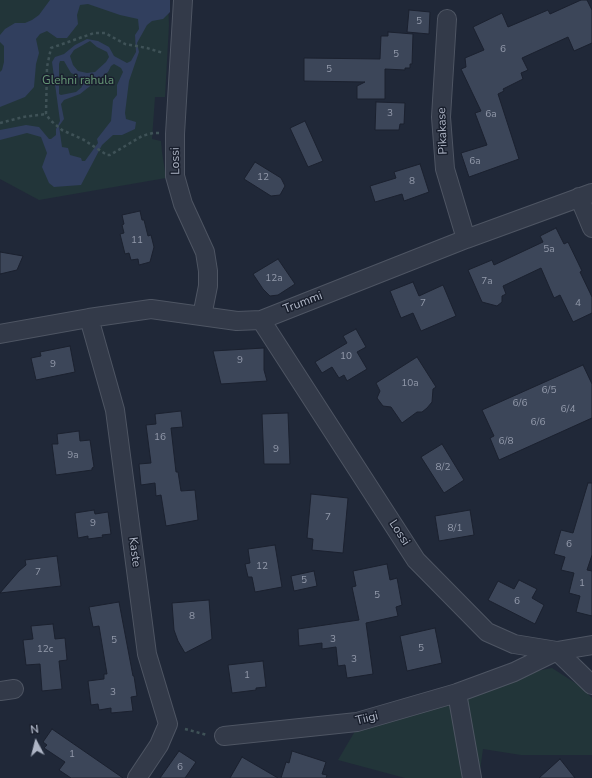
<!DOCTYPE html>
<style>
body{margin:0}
#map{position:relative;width:592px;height:778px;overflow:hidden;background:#202838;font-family:"Nunito Sans",sans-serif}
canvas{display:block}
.north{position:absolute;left:16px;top:722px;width:40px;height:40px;-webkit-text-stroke:3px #191f2d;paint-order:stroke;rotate:353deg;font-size:11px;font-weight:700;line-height:16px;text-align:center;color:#aeb5c5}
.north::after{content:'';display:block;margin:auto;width:14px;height:18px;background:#aeb5c5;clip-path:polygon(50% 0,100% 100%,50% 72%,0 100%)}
</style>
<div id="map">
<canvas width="592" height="778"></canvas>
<div class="north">N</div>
</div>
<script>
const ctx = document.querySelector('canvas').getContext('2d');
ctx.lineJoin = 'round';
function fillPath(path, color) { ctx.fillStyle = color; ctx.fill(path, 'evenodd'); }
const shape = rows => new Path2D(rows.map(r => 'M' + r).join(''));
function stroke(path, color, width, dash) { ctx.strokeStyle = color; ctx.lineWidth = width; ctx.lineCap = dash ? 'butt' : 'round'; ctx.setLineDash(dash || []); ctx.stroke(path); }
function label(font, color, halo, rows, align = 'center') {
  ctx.font = font + ' "Nunito Sans",sans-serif'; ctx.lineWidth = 3; ctx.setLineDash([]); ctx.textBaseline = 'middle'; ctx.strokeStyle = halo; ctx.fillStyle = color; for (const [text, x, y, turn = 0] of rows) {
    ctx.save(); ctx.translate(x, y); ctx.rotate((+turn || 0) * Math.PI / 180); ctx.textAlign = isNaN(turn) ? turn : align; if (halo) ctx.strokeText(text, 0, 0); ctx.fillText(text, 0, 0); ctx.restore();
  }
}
fillPath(shape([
 [0,0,168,0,169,25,165,97,155,97,152,139,161,141,162,152,166,178,39,200,0,179],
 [552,668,580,686,592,698,592,755,521,755,483,749,479,778,461,695,521,674],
 [454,698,468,778,405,778,338,760,358,726]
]), '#223539');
fillPath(shape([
 [50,0,170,0,170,12,163,19,152,21,147,25,137,43,139,52,129,81,125,113,126,119,136,122,135,129,122,135,113,135,102,145,81,185,54,187,49,183,42,167,47,153,41,137,27,133,0,140,0,130,26,125,39,127,49,139,51,139,56,135,56,129,60,121,52,62,55,57,64,54,75,45,87,39,98,41,109,47,114,56,127,63,131,61,136,52,135,35,139,29,138,19,120,15,88,4,80,5,77,15,78,24,67,38,57,38,47,31,40,34,36,39,39,53,36,64,34,87,25,97,0,107,0,72,2,70,4,62,4,46,0,42,0,35,5,29,15,23,25,23,32,20,39,15],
 [90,41,97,47,107,52,109,57,106,62,95,72,87,73,78,71,73,65,70,56,74,50],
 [60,61,64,61,71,73,78,76,82,87,76,92,61,95,59,94,59,64],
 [114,64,121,68,123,72,117,85,117,95,113,100,111,121,97,139,98,143,85,161,82,161,81,158,70,155,68,148,62,147,59,126,64,119,61,104,64,100,80,94,108,72,111,66]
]), '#313f5e');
const building = shape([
 [581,0,587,0,592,10,592,43,574,51,568,37,522,58,528,70,521,73,523,79,503,89,504,91,498,94,519,159,469,177,461,153,487,145,475,113,481,111,461,69,466,67,465,58,484,50,473,27,502,13,508,27,548,10,550,14,581,0],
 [409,10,430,12,429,34,407,32,409,10],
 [388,32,413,34,412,64,410,64,410,68,405,68,405,70,385,69,385,99,357,99,357,86,365,82,304,81,304,58,380,59,381,36,388,36,388,32],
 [376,102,405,103,404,124,400,124,399,130,375,130,376,102],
 [305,121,323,161,308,167,290,128,305,121],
 [255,162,281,178,285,186,280,195,271,196,244,179,255,162],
 [420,164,429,192,404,201,402,194,375,202,370,186,396,178,394,172,420,164],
 [140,211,142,220,144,220,148,236,151,235,154,247,150,262,139,265,138,259,131,260,129,253,125,254,120,234,124,233,122,225,124,224,122,215,140,211],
 [556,228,564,244,568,242,582,271,580,272,592,297,592,313,573,322,560,295,554,298,541,268,503,286,506,294,502,296,502,302,497,306,482,302,468,270,492,260,494,265,543,242,540,236,556,228],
 [0,252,23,256,17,270,0,274,0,252],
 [278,259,295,284,278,295,270,296,263,289,253,274,278,259],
 [413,282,419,296,443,285,456,316,421,331,413,313,401,318,390,291,413,282],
 [356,329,366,347,357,352,367,369,347,381,344,375,339,378,332,367,322,373,315,362,347,343,343,336,356,329],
 [70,346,75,372,36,380,31,358,41,356,40,352,70,346],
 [264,348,264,370,267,381,221,384,213,351,264,348],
 [417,357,436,387,433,389,432,402,427,408,422,412,417,412,402,423,391,407,383,406,377,398,380,391,376,383,417,357],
 [583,365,592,384,592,418,499,460,490,438,494,436,482,410,583,365],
 [181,411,183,427,171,428,176,472,178,472,181,491,195,490,198,520,166,526,161,495,156,496,155,483,141,485,139,464,151,463,146,425,156,424,155,414,181,411],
 [288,413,290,464,264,464,262,414,288,413],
 [79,431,80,441,90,440,94,467,92,468,92,470,56,475,52,444,58,444,57,434,79,431],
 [442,444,464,480,444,493,421,457,442,444],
 [588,483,592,483,592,555,587,570,592,571,592,616,576,612,580,596,569,593,574,573,561,570,565,557,554,554,561,530,573,533,588,483],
 [311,494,348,498,343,553,312,550,313,539,307,538,311,494],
 [94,510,95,514,108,512,111,534,102,535,103,537,88,539,88,536,78,538,75,513,94,510],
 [470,510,474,535,439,541,435,516,470,510],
 [275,545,282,587,255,592,252,577,248,577,245,564,250,563,248,549,275,545],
 [57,556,61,586,0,593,19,571,26,565,25,560,57,556],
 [387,564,390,580,397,578,402,605,396,607,398,616,366,623,373,674,347,678,345,665,338,666,336,647,322,649,322,643,299,646,298,629,359,620,352,587,356,586,353,571,387,564],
 [314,571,317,586,294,591,291,576,314,571],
 [519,580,537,589,532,598,544,605,535,624,488,600,498,581,514,589,519,580],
 [209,600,212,639,185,653,178,641,174,630,172,603,209,600],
 [119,602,133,676,134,676,137,696,131,697,133,711,111,713,111,708,99,710,98,704,91,705,88,681,104,679,104,674,107,674,99,626,93,627,89,607,119,602],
 [53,624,55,639,65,638,67,660,59,661,62,689,42,691,40,664,26,665,23,640,33,639,31,626,53,624],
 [435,628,442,663,407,671,400,636,435,628],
 [263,661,266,687,256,688,256,690,232,693,228,665,263,661],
 [52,729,123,778,71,778,59,770,65,762,44,748,47,745,43,742,52,729],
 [179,751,196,762,185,778,160,778,179,751],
 [292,751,326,762,322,774,327,775,326,778,281,778,286,762,289,763,292,751],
 [242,757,278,778,230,778,242,757],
 [560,759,575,778,539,778,560,759]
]);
fillPath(building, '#3c4659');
stroke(building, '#1b212f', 1);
const minor = shape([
 [183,0,175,134,175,176,183,204,205,252,208,271,208,286,202,316],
 [447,19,441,117,445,169,466,239],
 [579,197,592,228],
 [89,318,115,410,147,654,168,724,159,745,137,778],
 [261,320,416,560,487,632,514,644,557,651,592,685],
 [0,334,89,318,151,309,237,321,261,320,466,239,592,193],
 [0,691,14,689],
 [457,693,472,778],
 [224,736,357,722,457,693,514,672,557,651,592,645]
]);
stroke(minor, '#4e5563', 20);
stroke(shape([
 [0,123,23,117,46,114],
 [159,133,153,133,142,136,110,155,107,155,84,140,62,130,50,120,46,114,47,67,51,48,94,33,105,33,125,44,147,48,163,53],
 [185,729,207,735]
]), '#3f5257', 2.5, [3, 3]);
stroke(minor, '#333a49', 18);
label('10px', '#9299aa', null, [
 ["5",419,22],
 ["6",503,50],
 ["5",396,55],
 ["5",329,70],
 ["3",390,114],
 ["6a",491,115],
 ["6a",475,162],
 ["12",263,178],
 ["8",412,182],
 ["11",137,241],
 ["5a",549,250],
 ["12a",274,279],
 ["7a",487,282],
 ["7",423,304],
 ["4",578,304],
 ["10",346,357],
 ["9",240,361],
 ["9",53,365],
 ["10a",410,384],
 ["6/5",549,391],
 ["6/6",520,404],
 ["6/4",568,410],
 ["6/6",538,423],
 ["16",160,438],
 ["6/8",506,442],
 ["9",276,450],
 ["9a",73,456],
 ["8/2",443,468],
 ["7",328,518],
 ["9",93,524],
 ["8/1",455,529],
 ["6",569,545],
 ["12",262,567],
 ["7",38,573],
 ["5",304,581],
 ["1",582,584],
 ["5",377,596],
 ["6",517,602],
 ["8",192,617],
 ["3",333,640],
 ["5",114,641],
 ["5",421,649],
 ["12c",45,650],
 ["3",354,660],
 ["1",247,676],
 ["3",113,693],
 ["1",72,755],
 ["6",180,768]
]);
label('12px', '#659675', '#191f2d', [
 ["Glehni rahula",78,81]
]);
label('12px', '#aeb5c5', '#191f2d', [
 ["Pikakase",443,131,-92],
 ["Lossi",176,161,-91],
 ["Trummi",303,303,-21],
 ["Lossi",399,533,57],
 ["Kaste",134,552,83],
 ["Tiigi",367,719,-14]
]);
</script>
